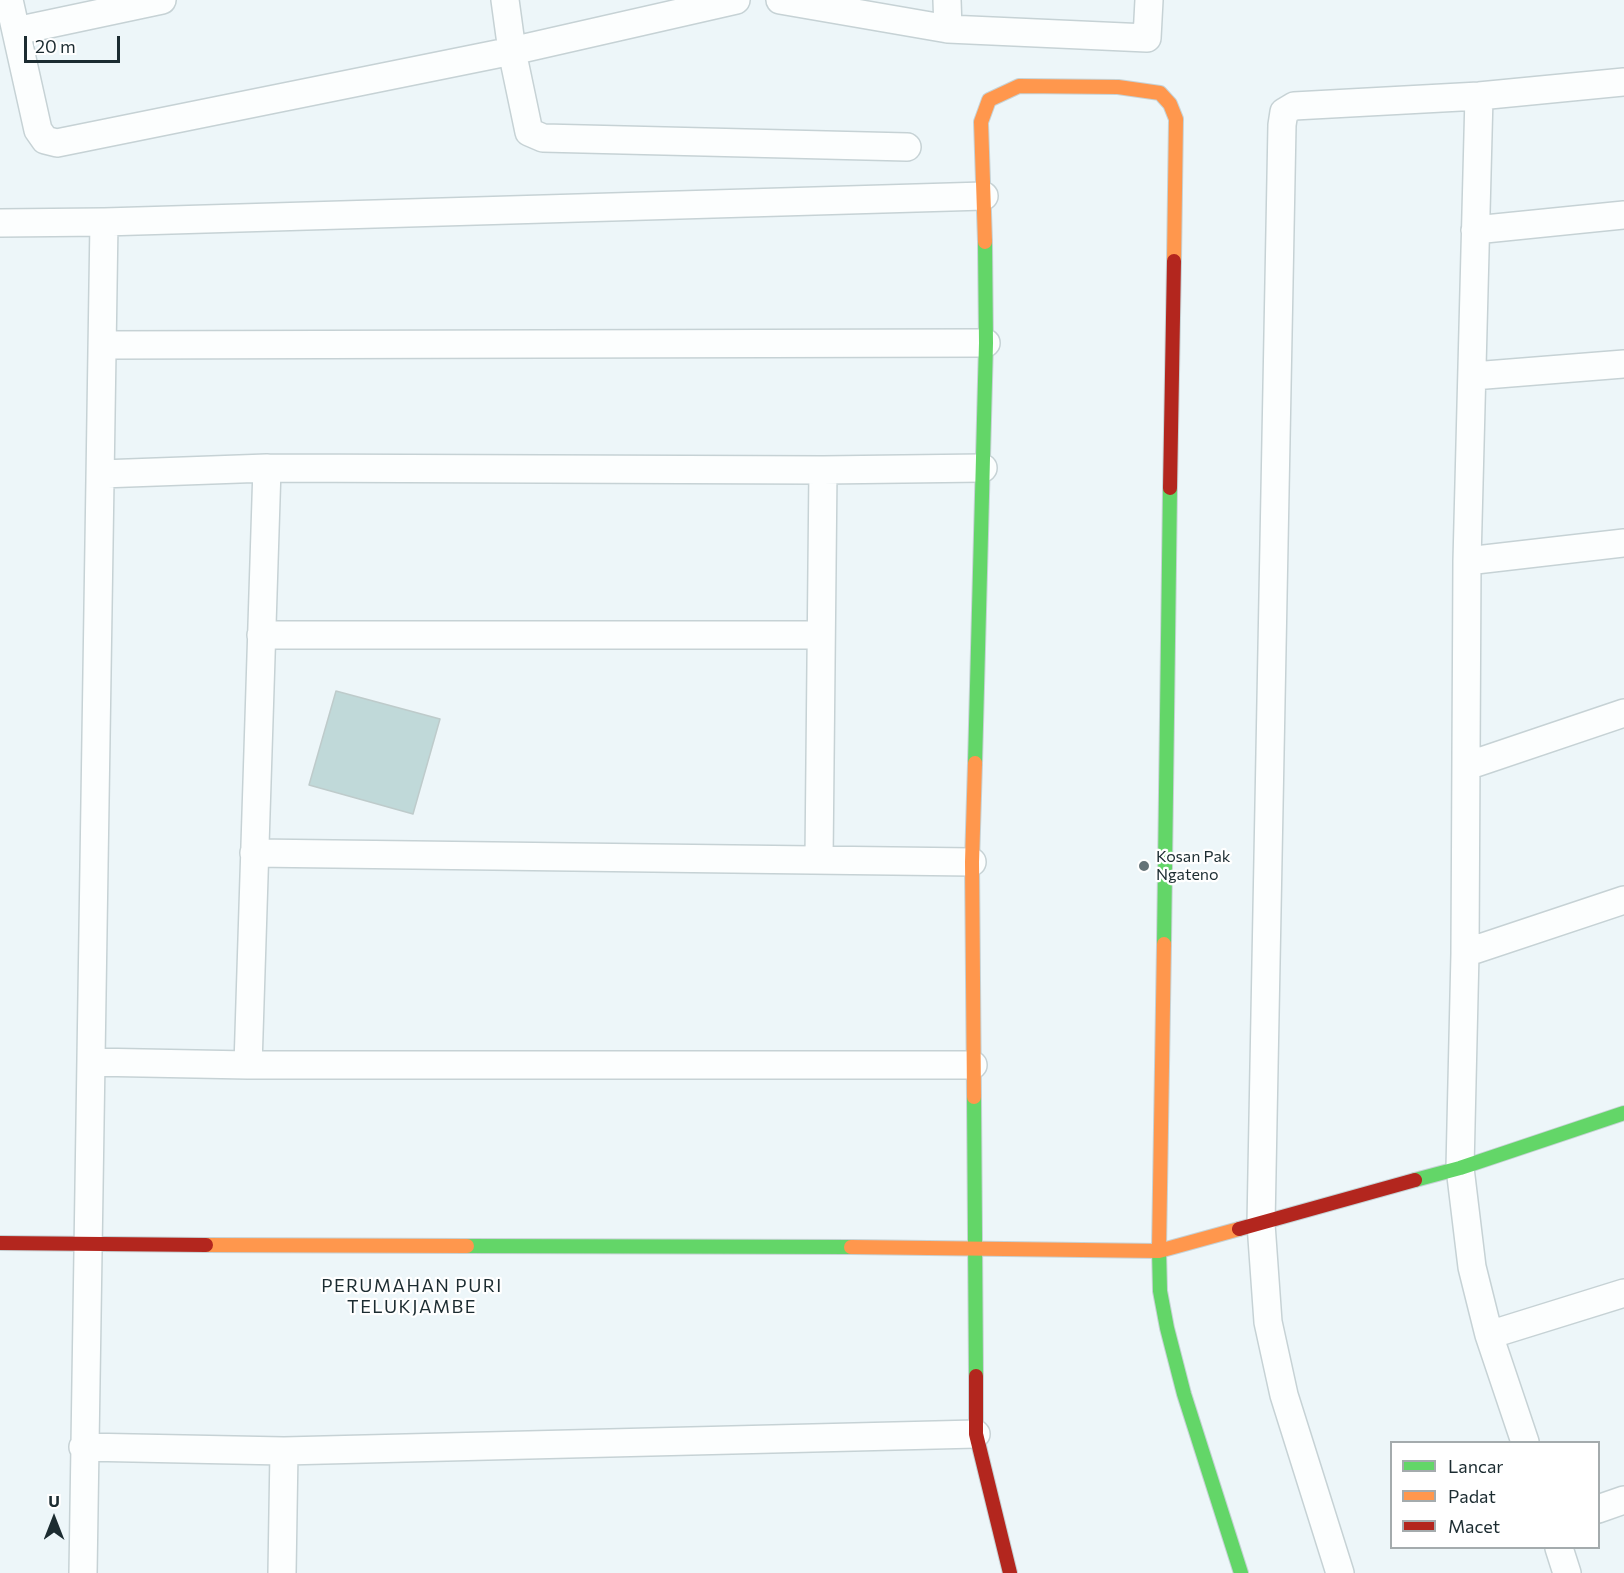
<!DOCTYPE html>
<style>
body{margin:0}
#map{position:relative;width:1624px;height:1573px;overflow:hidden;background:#edf6f9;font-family:Commissioner,sans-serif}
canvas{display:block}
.legend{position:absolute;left:1390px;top:1441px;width:210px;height:108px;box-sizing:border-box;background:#fff;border:2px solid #a4abad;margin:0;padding:8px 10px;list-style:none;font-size:18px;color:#1c2c31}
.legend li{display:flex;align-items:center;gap:12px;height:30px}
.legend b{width:30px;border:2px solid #a4abad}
.north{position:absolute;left:24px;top:1489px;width:60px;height:60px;-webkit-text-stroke:4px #fff;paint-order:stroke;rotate:0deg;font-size:16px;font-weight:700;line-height:24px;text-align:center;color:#1c2c31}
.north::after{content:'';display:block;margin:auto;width:21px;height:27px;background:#1c2c31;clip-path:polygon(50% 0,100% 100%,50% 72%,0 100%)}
.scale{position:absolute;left:24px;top:36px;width:96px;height:27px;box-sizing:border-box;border:3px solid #1c2c31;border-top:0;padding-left:8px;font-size:18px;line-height:21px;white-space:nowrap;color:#1c2c31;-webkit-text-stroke:4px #fff;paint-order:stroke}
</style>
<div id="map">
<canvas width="1624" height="1573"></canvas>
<ul class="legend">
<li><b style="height:8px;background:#63d668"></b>Lancar</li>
<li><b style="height:8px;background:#ff974d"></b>Padat</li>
<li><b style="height:8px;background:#b3261e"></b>Macet</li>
</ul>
<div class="north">U</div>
<div class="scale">20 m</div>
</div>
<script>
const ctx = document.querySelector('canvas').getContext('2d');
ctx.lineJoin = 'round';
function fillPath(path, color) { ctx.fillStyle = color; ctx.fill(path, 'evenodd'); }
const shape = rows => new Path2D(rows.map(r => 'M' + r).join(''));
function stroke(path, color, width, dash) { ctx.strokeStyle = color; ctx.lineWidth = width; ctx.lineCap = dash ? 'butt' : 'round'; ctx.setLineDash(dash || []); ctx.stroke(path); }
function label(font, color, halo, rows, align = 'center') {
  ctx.font = font + ' Commissioner,sans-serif'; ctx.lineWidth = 4.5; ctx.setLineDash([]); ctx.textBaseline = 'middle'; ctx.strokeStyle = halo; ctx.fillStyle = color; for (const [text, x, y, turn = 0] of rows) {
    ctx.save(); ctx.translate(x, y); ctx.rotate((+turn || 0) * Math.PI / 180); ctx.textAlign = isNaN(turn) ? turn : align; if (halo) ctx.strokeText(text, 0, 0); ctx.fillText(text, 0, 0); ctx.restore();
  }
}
const building = shape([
 [336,691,440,719,413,814,309,785,336,691]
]);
fillPath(building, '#c0d9d9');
stroke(building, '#becbcb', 1.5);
const street = shape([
 [9,0,38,130,45,140,57,143,512,51,505,0],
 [736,0,512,51,529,132,543,138,907,147],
 [780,0,948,29],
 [947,0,948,29,1147,38,1149,0],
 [16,31,162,0],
 [1479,96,1467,561,1465,953,1460,1168,1472,1267,1489,1335,1525,1442],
 [0,223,104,222,984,196],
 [1475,230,1624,215],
 [103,345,986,343],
 [1473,376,1624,364],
 [101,474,267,468,823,470,983,468],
 [1467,561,1624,543],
 [261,635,820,635],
 [1467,766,1624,713],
 [254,853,972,862],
 [819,859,823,470],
 [1465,953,1624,900],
 [91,1062,248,1065,973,1065],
 [248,1065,267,468],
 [1489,1335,1624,1293],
 [83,1447,284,1451,976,1434],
 [1598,1509,1624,1500],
 [1559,1548,1567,1573],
 [83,1573,104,222],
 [282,1573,284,1451],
 [1340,1573,1284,1395,1268,1322,1261,1224,1282,125,1284,112,1294,106,1479,96,1624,82]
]);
const fast = shape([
 [975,763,986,343,985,242],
 [1164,944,1170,488],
 [974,1097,976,1376],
 [1415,1180,1460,1168,1624,1113],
 [467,1246,851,1247],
 [1159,1249,1160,1291,1167,1328,1184,1394,1241,1573]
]);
const slow = shape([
 [985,242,981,122,989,100,1019,86,1118,87,1160,93,1170,104,1176,119,1174,261],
 [974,1097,972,862,975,763],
 [206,1245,467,1246],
 [851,1247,1159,1251,1239,1229],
 [1159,1249,1164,944]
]);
const jam = shape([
 [1170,488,1174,261],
 [1239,1229,1415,1180],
 [0,1243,206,1245],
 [976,1376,976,1434,1010,1573]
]);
stroke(street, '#c6d2d5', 30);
stroke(fast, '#c6d2d5', 16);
stroke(slow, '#c6d2d5', 16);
stroke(jam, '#c6d2d5', 16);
stroke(street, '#fcfefe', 27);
stroke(fast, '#63d668', 14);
stroke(slow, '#ff974d', 14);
stroke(jam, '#b3261e', 14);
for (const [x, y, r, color] of [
 [1144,866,6,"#657377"]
]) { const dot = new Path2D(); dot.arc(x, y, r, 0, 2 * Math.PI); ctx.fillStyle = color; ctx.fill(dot); stroke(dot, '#fff', 2); }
label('16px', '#1c2c31', '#fff', [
 ["Kosan Pak",1156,857],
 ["Ngateno",1156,875]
], 'left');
ctx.letterSpacing = '1.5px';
label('18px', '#1c2c31', '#fff', [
 ["PERUMAHAN PURI",412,1286],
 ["TELUKJAMBE",412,1307]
]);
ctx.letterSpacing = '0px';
</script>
